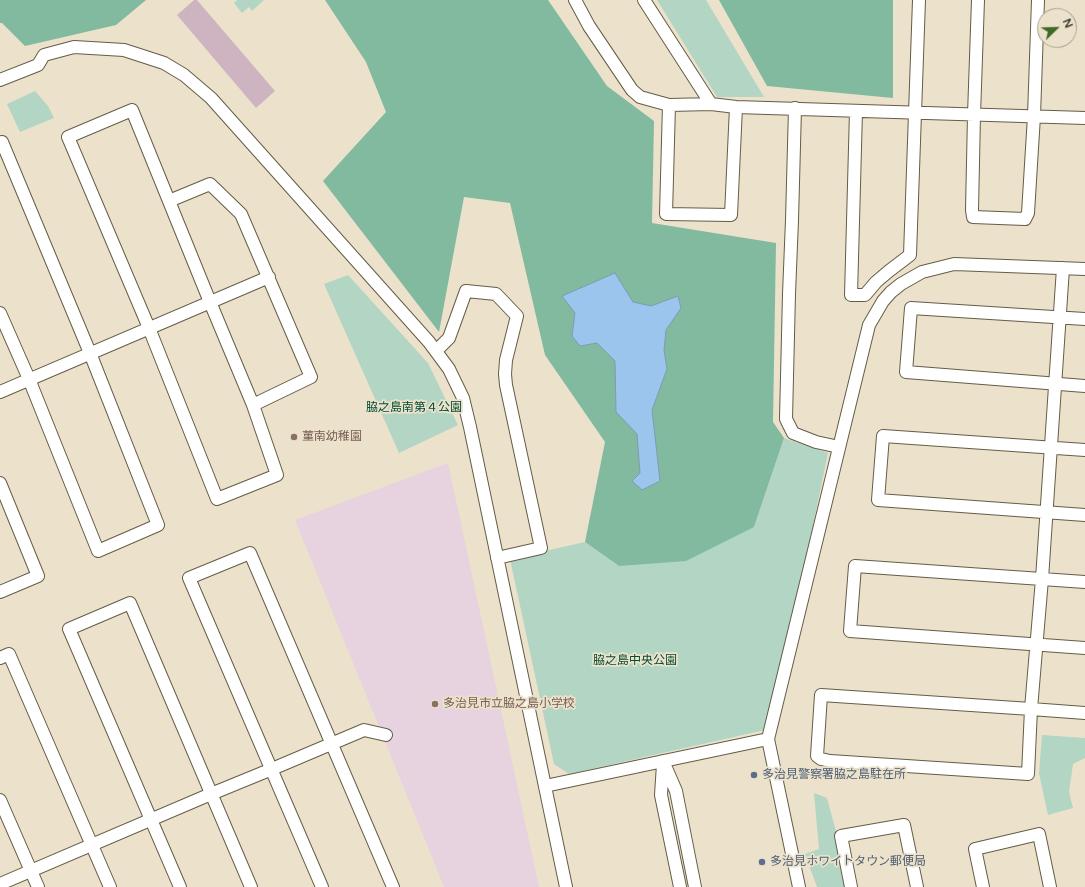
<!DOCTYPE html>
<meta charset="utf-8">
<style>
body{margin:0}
#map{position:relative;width:1085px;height:887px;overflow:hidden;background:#ece2cb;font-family:"Varela Round",sans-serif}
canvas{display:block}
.north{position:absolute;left:1037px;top:8px;width:40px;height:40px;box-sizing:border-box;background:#ece2cb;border:1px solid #a69e8d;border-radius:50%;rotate:67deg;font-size:11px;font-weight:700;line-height:16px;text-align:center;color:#3d3930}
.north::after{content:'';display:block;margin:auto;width:14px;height:18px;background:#3f6925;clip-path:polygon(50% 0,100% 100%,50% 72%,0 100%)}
</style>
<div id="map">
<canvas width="1085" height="887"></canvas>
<div class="north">N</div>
</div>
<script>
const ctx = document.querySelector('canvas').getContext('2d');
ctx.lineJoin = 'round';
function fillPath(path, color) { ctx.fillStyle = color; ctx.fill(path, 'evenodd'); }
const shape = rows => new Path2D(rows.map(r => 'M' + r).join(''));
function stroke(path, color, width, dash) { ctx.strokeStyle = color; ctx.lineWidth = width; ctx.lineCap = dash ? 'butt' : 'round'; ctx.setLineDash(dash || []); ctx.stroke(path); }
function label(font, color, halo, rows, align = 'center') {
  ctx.font = font + ' "Varela Round","Noto Sans JP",sans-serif'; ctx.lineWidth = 3.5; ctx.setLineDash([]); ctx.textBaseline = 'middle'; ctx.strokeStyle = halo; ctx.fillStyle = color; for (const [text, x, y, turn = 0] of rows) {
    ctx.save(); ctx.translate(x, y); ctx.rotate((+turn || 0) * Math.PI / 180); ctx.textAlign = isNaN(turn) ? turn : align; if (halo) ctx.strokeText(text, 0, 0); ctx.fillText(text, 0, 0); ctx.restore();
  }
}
fillPath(shape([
 [448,463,539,887,444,887,295,520]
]), '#e7d2e0');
fillPath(shape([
 [237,0,264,0,252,11,249,7,242,13,234,3],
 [657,0,706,0,764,97,717,97],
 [35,91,48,106,54,118,20,132,7,104],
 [348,275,428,363,458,425,399,453,324,284],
 [784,438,828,453,772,722,765,730,569,774,554,764,510,559,585,542,619,566,754,527],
 [1042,735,1085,738,1085,758,1073,764,1069,792,1073,808,1048,815,1039,773],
 [814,793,827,798,851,887,817,887,805,854,819,849]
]), '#b2d5c4');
fillPath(shape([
 [0,0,146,0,116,25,25,46,2,23,0,23],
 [325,0,548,0,607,86,654,121,652,223,776,243,773,422,784,438,754,527,686,561,619,566,585,542,605,442,545,355,510,203,464,197,439,332,323,181,386,112,366,62],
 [719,0,893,0,893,98,767,86]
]), '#81ba9f');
const water = shape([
 [615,273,633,302,651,306,678,296,681,308,666,330,664,350,667,369,652,410,660,481,642,490,632,481,640,473,637,434,616,412,615,361,597,343,580,346,572,336,575,313,562,296,615,273]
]);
fillPath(water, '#9bc5ec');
stroke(water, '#7f9bb4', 1);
fillPath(shape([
 [194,0,197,0,275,91,256,108,177,15]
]), '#ceb4c0');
const minor = shape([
 [575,0,589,26,632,90,640,97,669,105,711,104,644,0],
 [978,0,974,115,972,210,973,217,1025,219,1028,213,1034,116,1038,0],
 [0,80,38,65,44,55,74,47,124,50,164,63,184,75,211,98,429,342,449,369,463,398,470,427,566,887],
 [711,104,736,107,1085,118],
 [669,105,666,214,731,215,736,107],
 [795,108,792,220,789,294,786,419,793,433,816,442,839,447],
 [132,110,210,302,253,405,277,475,217,499,149,328,68,137,132,110],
 [856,111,851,295,865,295,876,282,889,271,910,255,919,0],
 [0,143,2,142,90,353,158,525,98,551,29,379,0,313],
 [169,201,210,184,241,214,311,377,253,405],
 [1063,268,1042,579,1031,709,1028,774,830,761,821,759,817,756,821,695,1031,709,1085,713],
 [1085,319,911,308,906,372,1085,386],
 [436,351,449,338,466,291,496,294,517,316,506,360,505,374,506,385,541,548,497,558],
 [0,392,269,277],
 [1085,450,883,436,878,500,1085,515],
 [0,483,38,576,0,592],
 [1085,582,855,566,850,631,1085,648],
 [0,658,9,654,110,887],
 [663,761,676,791,695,887],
 [663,764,661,795,680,887],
 [545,786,768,739],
 [0,800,38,887],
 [0,884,211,794,272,769,364,730,386,735],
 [180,887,69,629,130,603,251,887],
 [322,887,189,578,250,553,393,887],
 [799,887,768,739,869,325,883,301,891,292,901,284,922,272,954,264,1085,269],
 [851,887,841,836,904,825,917,887],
 [983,887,975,849,1039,834,1050,887]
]);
stroke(minor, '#645c47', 14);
stroke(minor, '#fff', 12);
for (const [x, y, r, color] of [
 [294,437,4,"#8d6e63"],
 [435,704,4,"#8d6e63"],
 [754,775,4,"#5c6f8a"],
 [762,862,4,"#5c6f8a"]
]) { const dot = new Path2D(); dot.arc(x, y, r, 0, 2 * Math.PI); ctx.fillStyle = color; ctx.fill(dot); stroke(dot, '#ece2cb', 1.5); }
label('12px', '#004d34', '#ece2cb', [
 ["脇之島南第４公園",414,408],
 ["脇之島中央公園",635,661]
]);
label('12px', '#785e54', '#ece2cb', [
 ["菫南幼稚園",302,437],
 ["多治見市立脇之島小学校",443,704]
], 'left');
label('12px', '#4e5e75', '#ece2cb', [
 ["多治見警察署脇之島駐在所",762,775],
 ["多治見ホワイトタウン郵便局",770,862]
], 'left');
</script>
